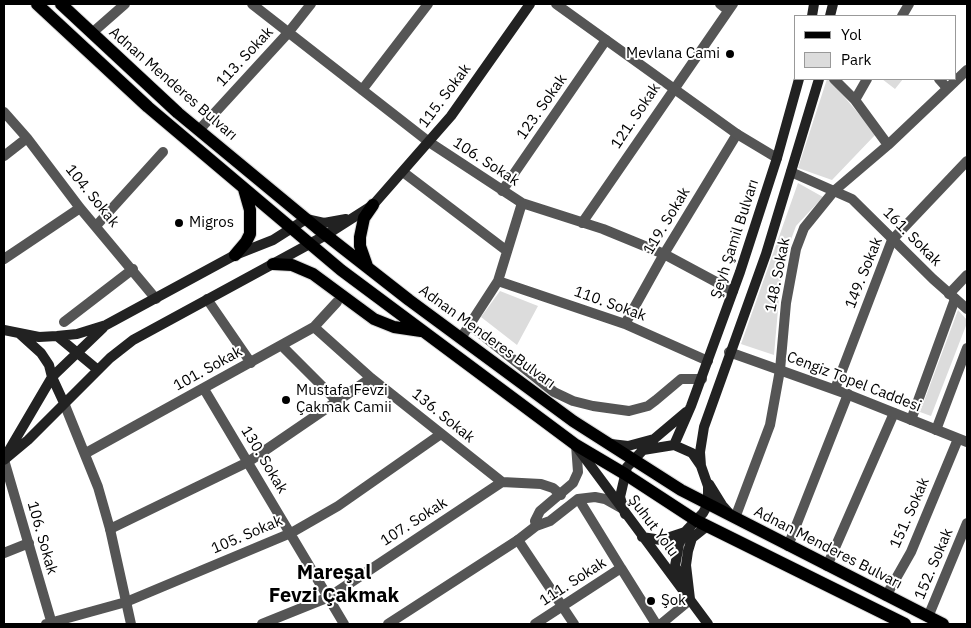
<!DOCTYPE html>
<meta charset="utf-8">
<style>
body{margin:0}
#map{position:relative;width:971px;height:628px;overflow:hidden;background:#fff;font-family:"IBM Plex Sans",sans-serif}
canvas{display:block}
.frame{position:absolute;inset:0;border:5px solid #000;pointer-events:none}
.legend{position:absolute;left:794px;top:15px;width:162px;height:65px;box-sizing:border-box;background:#fff;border:1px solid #999;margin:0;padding:6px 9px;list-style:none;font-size:15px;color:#000}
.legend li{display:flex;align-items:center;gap:10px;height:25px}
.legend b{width:25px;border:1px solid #999}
</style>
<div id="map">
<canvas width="971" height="628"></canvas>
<div class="frame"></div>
<ul class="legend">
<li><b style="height:6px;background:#000"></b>Yol</li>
<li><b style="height:14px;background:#dcdcdc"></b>Park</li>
</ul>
</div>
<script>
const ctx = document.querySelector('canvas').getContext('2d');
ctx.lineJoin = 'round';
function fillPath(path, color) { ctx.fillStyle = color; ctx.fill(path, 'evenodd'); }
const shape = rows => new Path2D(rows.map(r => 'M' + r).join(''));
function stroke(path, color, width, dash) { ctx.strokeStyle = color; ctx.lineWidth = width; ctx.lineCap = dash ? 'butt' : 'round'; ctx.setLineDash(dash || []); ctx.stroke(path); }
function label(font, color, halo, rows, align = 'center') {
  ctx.font = font + ' "IBM Plex Sans",sans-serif'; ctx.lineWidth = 4; ctx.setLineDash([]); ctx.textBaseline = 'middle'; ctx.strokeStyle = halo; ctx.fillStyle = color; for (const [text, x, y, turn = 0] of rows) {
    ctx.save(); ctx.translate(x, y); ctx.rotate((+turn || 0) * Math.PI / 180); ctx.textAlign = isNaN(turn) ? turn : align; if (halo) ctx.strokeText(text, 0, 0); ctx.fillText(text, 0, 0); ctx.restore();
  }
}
fillPath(shape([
 [827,79,829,79,876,134,832,180,798,168],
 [882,79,903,79,895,89],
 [798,183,823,197,796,226,782,264,774,355,741,344],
 [500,291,538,306,517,345,481,317],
 [958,310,967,320,967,323,931,416,920,412]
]), '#dcdcdc');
const primary = shape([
 [37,4,148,107,341,270,576,445,625,474,697,521,905,624],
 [61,4,178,113,317,228,409,300,573,421,681,490,943,624],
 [235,255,246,242,250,234,250,210,244,189],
 [273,264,292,265,313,274,374,319,394,327,421,331],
 [367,266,360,246,360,237,364,218,373,205]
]);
stroke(primary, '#dbdbdb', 14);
stroke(shape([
 [252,4,429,142,522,203,603,229,664,254,733,291],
 [720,4,728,10],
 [902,16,909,4],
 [92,33,125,4],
 [834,79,855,100,888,145],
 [939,79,947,88],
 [362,90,428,4],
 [855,100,867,79],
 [4,112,27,138,80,208,156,299],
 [199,130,288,33,311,4],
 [4,156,27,138],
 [403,172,507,251],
 [502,191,606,40],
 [582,223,733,4],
 [96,226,163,152],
 [4,259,80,208],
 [498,281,625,324,708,361],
 [949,294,967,275],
 [207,299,251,363],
 [64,322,133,269],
 [625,324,664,254,737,134],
 [470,325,554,392,573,401,593,406,629,411,648,406,656,400,681,379,702,379],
 [314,327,371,378,502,482,541,484,553,488,561,495],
 [461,338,498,281,522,203],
 [282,346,338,402],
 [204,389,344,624],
 [835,389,892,240,967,161],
 [911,420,955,299],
 [936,430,967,348],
 [86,453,314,327,337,302],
 [4,460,52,624],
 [581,503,621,568],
 [735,518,770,425,780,370,786,303,796,249,804,228,834,191,888,145,967,70],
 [110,529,248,462,371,378],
 [518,540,574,624],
 [788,546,848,394],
 [4,553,29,543],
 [827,566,894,413],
 [886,596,911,552,958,439],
 [928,617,967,523],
 [46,624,126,602,291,533,338,506,441,434],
 [262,624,329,597,502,482],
 [535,624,621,568,656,624],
 [661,624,690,600]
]), '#555', 10);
stroke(shape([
 [556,4,737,134,777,158],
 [791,172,852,199,933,279,967,309],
 [729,352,844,393,967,442],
 [64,403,98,487,110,529,131,624],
 [536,526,535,521,540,511,573,483,578,472,576,445],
 [388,624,518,540,536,526,550,521,578,499,595,497,605,499,621,508]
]), '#555', 10);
stroke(shape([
 [812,16,814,4],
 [830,16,833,4],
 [4,330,39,337,57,336,77,334,106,325,235,255,273,240,306,219,324,223,346,219],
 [20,334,41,353,49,365,52,377,64,403],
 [57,336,98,370],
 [611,444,628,446,654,439,686,412],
 [674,445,691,406,740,272,777,158,799,79],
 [576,446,708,624],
 [8,452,52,377,103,328],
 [4,460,28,440,110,358,133,340,326,235,373,205,451,116,530,4],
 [701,466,700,452,704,427,766,254,819,79],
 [709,484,722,505,729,513],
 [625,514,620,497,627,467,643,450,674,445,692,453,701,466,708,486,708,504,703,513,685,532,661,540,642,537],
 [685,584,675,566,679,544,685,532],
 [690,599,686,565,688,551,692,538,707,526]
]), '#222', 10);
stroke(primary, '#000', 12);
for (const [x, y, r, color] of [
 [730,54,5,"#000"],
 [179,223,5,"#000"],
 [286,400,5,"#000"],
 [651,601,5,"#000"]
]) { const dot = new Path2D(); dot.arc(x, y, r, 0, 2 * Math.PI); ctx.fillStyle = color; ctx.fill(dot); stroke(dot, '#fff', 2); }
label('15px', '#000', '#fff', [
 ["Mevlana Cami",720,54,"right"],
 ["Migros",189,223],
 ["Mustafa Fevzi",296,391],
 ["Çakmak Camii",296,408],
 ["Şok",661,601]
], 'left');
label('15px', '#000', '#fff', [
 ["113. Sokak",245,57,-47],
 ["Adnan Menderes Bulvarı",173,84,41],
 ["115. Sokak",445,96,-53],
 ["123. Sokak",542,107,-55],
 ["121. Sokak",636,116,-56],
 ["106. Sokak",486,162,33],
 ["104. Sokak",92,196,51],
 ["119. Sokak",667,221,-59],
 ["161. Sokak",912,237,45],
 ["Şeyh Şamil Bulvarı",735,239,-72],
 ["149. Sokak",864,273,-68],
 ["148. Sokak",778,275,-79],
 ["110. Sokak",610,304,20],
 ["Adnan Menderes Bulvarı",487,337,36],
 ["101. Sokak",208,369,-29],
 ["Cengiz Topel Caddesi",854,382,21],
 ["136. Sokak",443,416,39],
 ["130. Sokak",264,460,59],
 ["151. Sokak",910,513,-66],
 ["107. Sokak",414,522,-33],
 ["Şuhut Yolu",653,526,53],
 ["105. Sokak",247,535,-23],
 ["106. Sokak",42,538,74],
 ["Adnan Menderes Bulvarı",828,548,27],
 ["152. Sokak",934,564,-67],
 ["111. Sokak",573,582,-33]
]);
label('bold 20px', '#000', '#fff', [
 ["Mareşal",334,573],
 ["Fevzi Çakmak",334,596]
]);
</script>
